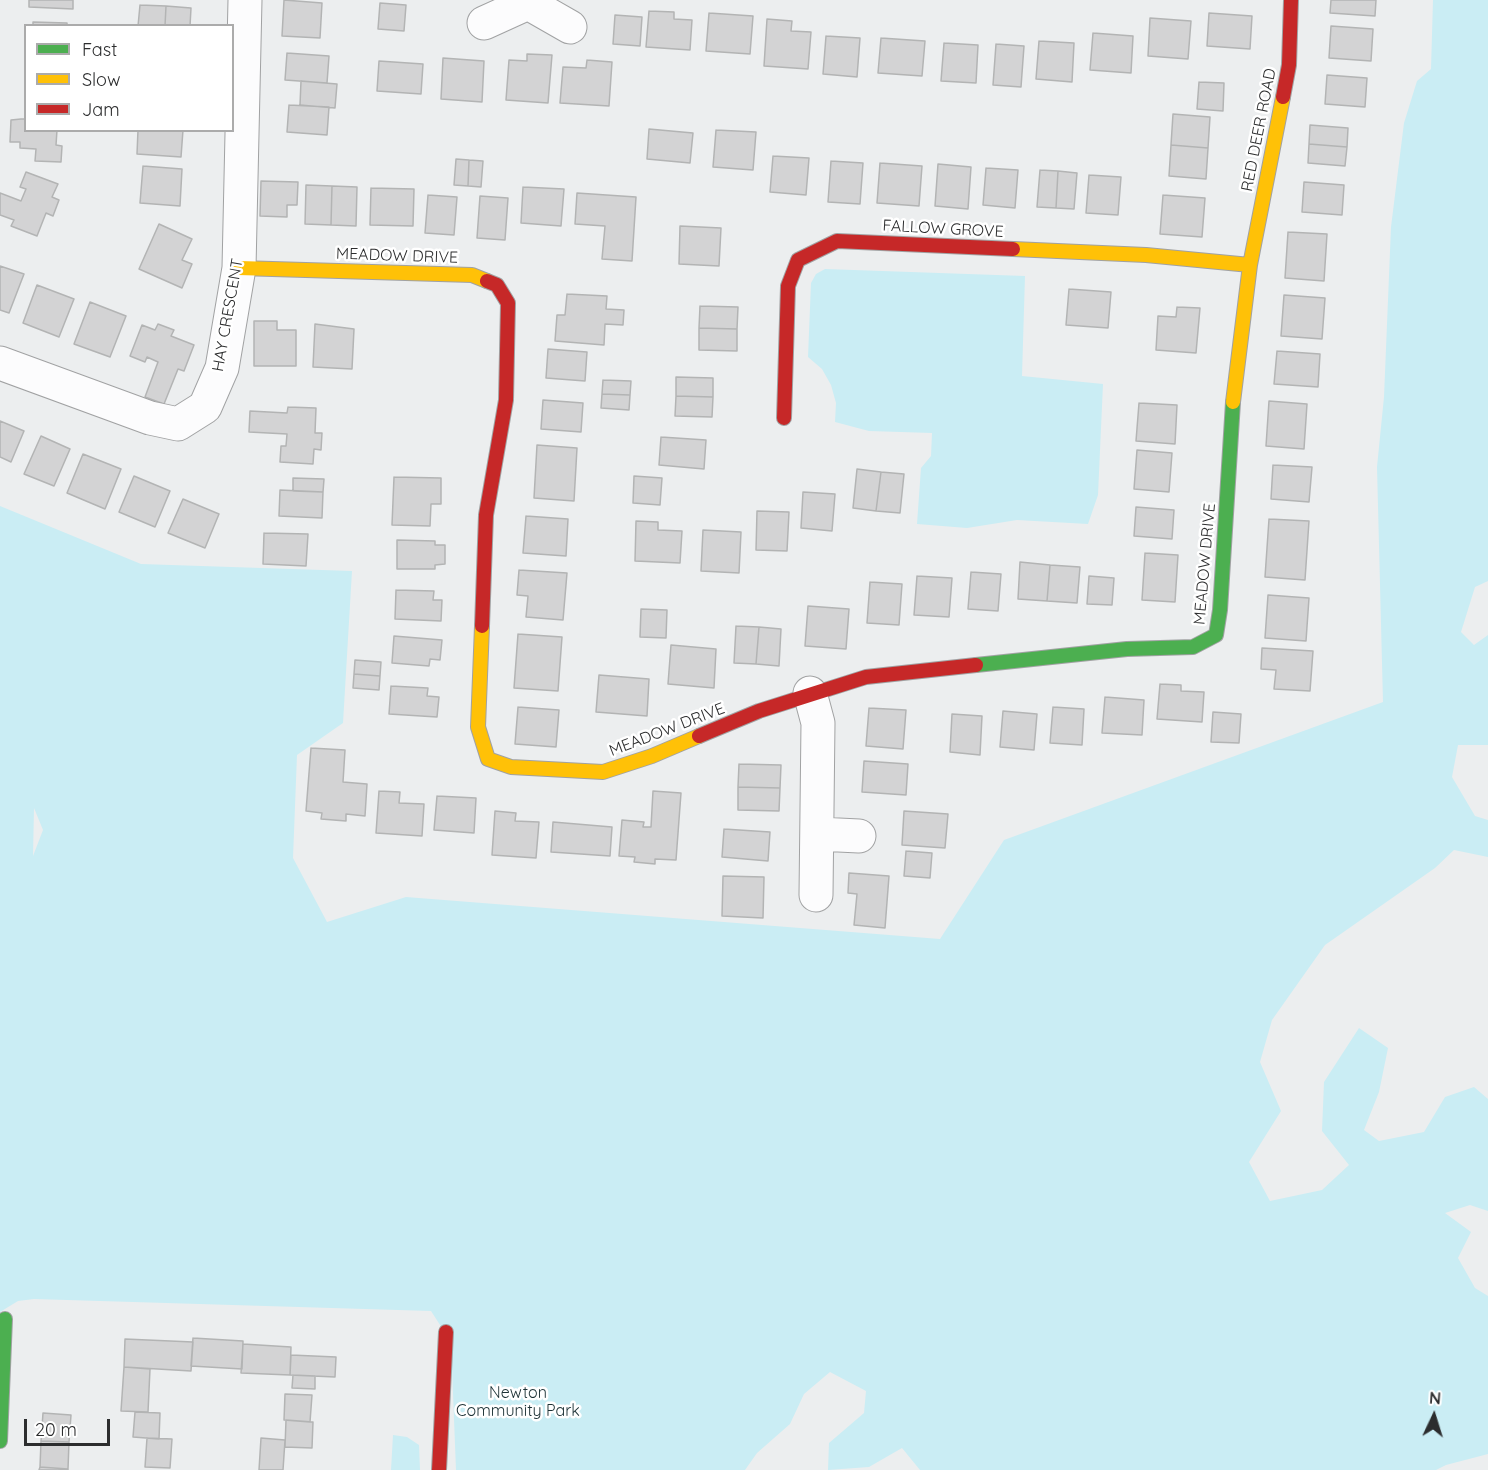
<!DOCTYPE html>
<style>
body{margin:0}
#map{position:relative;width:1488px;height:1470px;overflow:hidden;background:#eceeef;font-family:Quicksand,sans-serif}
canvas{display:block}
.legend{position:absolute;left:24px;top:24px;width:210px;height:108px;box-sizing:border-box;background:#fff;border:2px solid #ababab;margin:0;padding:8px 10px;list-style:none;font-size:18px;color:#2c2d2e}
.legend li{display:flex;align-items:center;gap:12px;height:30px}
.legend b{width:30px;border:2px solid #ababab}
.north{position:absolute;left:1404px;top:1386px;width:60px;height:60px;-webkit-text-stroke:4px #fff;paint-order:stroke;rotate:4deg;font-size:16px;font-weight:700;line-height:24px;text-align:center;color:#2c2d2e}
.north::after{content:'';display:block;margin:auto;width:21px;height:27px;background:#2c2d2e;clip-path:polygon(50% 0,100% 100%,50% 72%,0 100%)}
.scale{position:absolute;left:24px;top:1419px;width:86px;height:27px;box-sizing:border-box;border:3px solid #2c2d2e;border-top:0;padding-left:8px;font-size:18px;line-height:21px;white-space:nowrap;color:#2c2d2e;-webkit-text-stroke:4px #fff;paint-order:stroke}
</style>
<div id="map">
<canvas width="1488" height="1470"></canvas>
<ul class="legend">
<li><b style="height:8px;background:#4caf50"></b>Fast</li>
<li><b style="height:8px;background:#ffc107"></b>Slow</li>
<li><b style="height:8px;background:#c62828"></b>Jam</li>
</ul>
<div class="north">N</div>
<div class="scale">20 m</div>
</div>
<script>
const ctx = document.querySelector('canvas').getContext('2d');
ctx.lineJoin = 'round';
function fillPath(path, color) { ctx.fillStyle = color; ctx.fill(path, 'evenodd'); }
const shape = rows => new Path2D(rows.map(r => 'M' + r).join(''));
function stroke(path, color, width, dash) { ctx.strokeStyle = color; ctx.lineWidth = width; ctx.lineCap = dash ? 'butt' : 'round'; ctx.setLineDash(dash || []); ctx.stroke(path); }
function label(font, color, halo, rows, align = 'center') {
  ctx.font = font + ' Quicksand,sans-serif'; ctx.lineWidth = 5; ctx.setLineDash([]); ctx.textBaseline = 'middle'; ctx.strokeStyle = halo; ctx.fillStyle = color; for (const [text, x, y, turn = 0] of rows) {
    ctx.save(); ctx.translate(x, y); ctx.rotate((+turn || 0) * Math.PI / 180); ctx.textAlign = isNaN(turn) ? turn : align; if (halo) ctx.strokeText(text, 0, 0); ctx.fillText(text, 0, 0); ctx.restore();
  }
}
fillPath(shape([
 [1433,0,1488,0,1488,581,1475,587,1461,632,1474,645,1488,635,1488,745,1458,745,1452,777,1475,816,1488,820,1488,857,1454,850,1435,868,1325,945,1272,1020,1260,1062,1281,1111,1249,1162,1270,1201,1322,1190,1349,1165,1322,1131,1324,1082,1359,1028,1388,1048,1379,1092,1364,1130,1379,1141,1424,1132,1445,1097,1474,1087,1488,1099,1488,1211,1470,1205,1445,1213,1471,1232,1458,1258,1475,1288,1488,1296,1488,1454,1446,1465,1436,1470,920,1470,902,1448,869,1467,828,1470,829,1443,864,1413,866,1391,830,1372,804,1394,790,1424,757,1453,745,1470,456,1470,451,1342,431,1311,34,1299,18,1301,0,1312,0,506,141,564,352,571,343,723,297,755,293,858,327,922,406,897,940,939,1004,840,1383,702,1377,467,1384,397,1391,227,1404,123,1417,81,1431,69],
 [34,808,43,830,33,856],
 [825,269,1025,276,1022,376,1103,384,1098,495,1088,524,1017,520,967,528,917,524,921,468,931,456,932,433,869,431,835,422,836,403,831,385,822,369,808,357,811,283,816,274],
 [393,1435,407,1437,419,1445,420,1470,391,1470]
]), '#caedf4');
const building = shape([
 [29,0,73,0,73,9,29,7,29,0],
 [284,0,322,3,320,38,282,36,284,0],
 [1331,0,1376,0,1375,16,1330,13,1331,0],
 [380,3,406,5,404,31,378,29,380,3],
 [140,5,166,6,165,26,138,26,140,5],
 [166,6,191,8,190,26,165,26,166,6],
 [649,11,674,12,674,19,692,20,690,50,646,47,649,11],
 [709,13,753,16,750,54,706,51,709,13],
 [1209,13,1252,16,1250,49,1207,46,1209,13],
 [615,15,642,17,640,46,613,44,615,15],
 [1150,18,1191,21,1188,59,1148,56,1150,18],
 [767,19,792,21,791,31,811,32,808,69,764,66,767,19],
 [33,22,67,23,67,26,33,26,33,22],
 [1331,26,1373,29,1371,61,1329,58,1331,26],
 [1093,33,1133,36,1131,73,1090,70,1093,33],
 [826,36,860,38,857,77,823,74,826,36],
 [881,38,925,41,922,76,878,73,881,38],
 [1039,41,1074,43,1072,82,1036,79,1039,41],
 [944,43,978,45,976,83,941,81,944,43],
 [996,44,1024,46,1021,87,993,85,996,44],
 [287,53,329,56,327,83,285,80,287,53],
 [527,54,552,55,548,103,506,100,509,60,527,61,527,54],
 [443,58,484,61,482,102,441,99,443,58],
 [587,60,612,62,609,106,560,103,563,67,586,68,587,60],
 [379,61,423,64,421,94,377,91,379,61],
 [1327,75,1367,78,1365,107,1325,104,1327,75],
 [301,81,337,84,335,108,300,105,301,81],
 [1199,82,1224,83,1223,111,1197,109,1199,82],
 [289,105,329,107,327,135,287,132,289,105],
 [1173,114,1210,117,1208,148,1171,145,1173,114],
 [21,119,26,119,26,130,57,130,56,145,62,146,61,162,35,161,36,149,20,148,20,142,10,142,11,120,21,119],
 [1310,125,1348,128,1347,147,1309,144,1310,125],
 [649,129,693,133,690,163,647,159,649,129],
 [138,130,183,130,181,157,137,154,138,130],
 [716,130,756,132,753,170,713,167,716,130],
 [1309,144,1347,147,1345,166,1308,163,1309,144],
 [1171,145,1208,148,1206,179,1169,176,1171,145],
 [773,156,809,158,806,195,770,192,773,156],
 [456,159,469,160,468,186,454,185,456,159],
 [469,160,483,161,481,187,468,186,469,160],
 [831,161,863,163,860,204,828,202,831,161],
 [880,163,922,166,919,206,877,203,880,163],
 [938,164,971,167,968,209,935,206,938,164],
 [143,166,182,169,180,206,140,203,143,166],
 [986,168,1018,170,1015,208,983,205,986,168],
 [1040,170,1058,171,1056,208,1037,207,1040,170],
 [1058,171,1077,173,1074,209,1056,208,1058,171],
 [26,172,58,184,52,197,59,200,53,216,46,213,37,236,11,226,14,220,0,215,0,193,21,201,26,189,20,187,26,172],
 [1089,175,1121,177,1118,215,1086,213,1089,175],
 [261,181,298,182,297,205,287,205,287,217,260,216,261,181],
 [1304,182,1344,185,1342,215,1302,212,1304,182],
 [306,185,332,186,331,225,305,224,306,185],
 [332,186,357,187,356,226,331,225,332,186],
 [523,187,564,189,561,226,521,223,523,187],
 [371,188,414,189,413,226,370,225,371,188],
 [577,193,636,197,632,261,602,259,605,226,575,224,577,193],
 [428,195,457,197,454,235,425,233,428,195],
 [1163,195,1205,198,1202,237,1160,234,1163,195],
 [480,196,508,198,505,240,477,238,480,196],
 [159,224,192,239,182,260,192,264,182,288,139,269,159,224],
 [680,226,721,228,719,266,679,264,680,226],
 [1288,232,1327,234,1324,281,1285,278,1288,232],
 [0,266,24,274,9,313,0,310,0,266],
 [37,285,74,299,59,337,23,323,37,285],
 [1069,289,1111,292,1108,328,1066,325,1069,289],
 [567,294,607,296,606,309,624,310,623,325,605,324,604,345,555,341,557,315,565,315,567,294],
 [1284,295,1325,298,1322,339,1281,336,1284,295],
 [90,302,126,316,110,357,74,344,90,302],
 [700,306,738,307,737,329,699,328,700,306],
 [1177,307,1200,308,1196,353,1156,350,1158,316,1176,317,1177,307],
 [254,321,277,321,277,330,296,330,296,366,254,366,254,321],
 [158,324,174,330,171,336,194,345,184,371,178,369,164,404,145,397,158,362,147,357,145,362,130,356,142,325,155,330,158,324],
 [315,324,354,329,352,369,313,367,315,324],
 [699,328,737,329,737,351,699,350,699,328],
 [548,349,587,352,585,381,546,378,548,349],
 [1277,351,1320,354,1318,387,1274,384,1277,351],
 [676,377,713,378,713,397,676,396,676,377],
 [603,380,631,381,630,395,602,394,603,380],
 [602,394,630,395,629,410,601,408,602,394],
 [676,396,713,397,712,417,675,416,676,396],
 [543,400,583,403,581,432,541,429,543,400],
 [1269,401,1307,404,1304,449,1266,446,1269,401],
 [1139,403,1177,405,1175,444,1136,441,1139,403],
 [288,407,316,408,315,433,322,433,321,450,314,449,313,464,280,462,281,446,286,446,287,434,249,432,250,411,287,413,288,407],
 [0,421,24,431,11,462,0,457,0,421],
 [41,436,70,449,54,486,24,474,41,436],
 [661,437,706,440,704,469,659,465,661,437],
 [537,445,577,448,574,501,534,498,537,445],
 [1137,450,1172,453,1169,492,1134,489,1137,450],
 [83,454,121,469,105,509,67,493,83,454],
 [1273,465,1312,467,1309,502,1271,499,1273,465],
 [857,469,881,472,876,511,853,508,857,469],
 [881,472,904,474,900,513,876,511,881,472],
 [134,476,170,491,155,527,119,512,134,476],
 [634,476,662,478,660,505,633,503,634,476],
 [394,477,441,478,441,504,431,504,430,526,392,525,394,477],
 [293,478,324,479,323,492,293,491,293,478],
 [280,490,323,492,322,518,279,516,280,490],
 [803,492,835,494,832,531,801,528,803,492],
 [183,499,219,514,205,548,168,533,183,499],
 [1136,507,1174,510,1172,539,1134,536,1136,507],
 [757,511,789,512,787,551,756,550,757,511],
 [526,516,568,519,566,556,523,553,526,516],
 [1269,519,1309,521,1305,580,1265,577,1269,519],
 [636,521,658,522,658,530,682,531,680,563,635,561,636,521],
 [703,530,741,532,739,573,701,571,703,530],
 [264,533,308,534,306,566,263,564,264,533],
 [397,540,435,541,435,545,445,545,445,564,435,565,435,569,397,569,397,540],
 [1145,553,1178,555,1175,602,1142,600,1145,553],
 [1020,562,1050,565,1047,601,1018,599,1020,562],
 [1050,565,1080,567,1077,603,1047,601,1050,565],
 [519,570,567,573,563,620,526,617,528,596,517,595,519,570],
 [971,572,1001,574,998,611,968,609,971,572],
 [917,576,952,578,949,617,914,615,917,576],
 [1089,576,1114,578,1112,605,1087,604,1089,576],
 [870,582,902,584,899,625,867,623,870,582],
 [396,590,434,591,433,600,442,600,441,621,395,619,396,590],
 [1268,595,1309,598,1306,641,1265,638,1268,595],
 [808,606,849,609,846,649,805,646,808,606],
 [641,609,667,610,666,638,640,637,641,609],
 [736,626,759,627,756,664,734,663,736,626],
 [759,627,781,629,779,666,756,664,759,627],
 [518,634,562,637,558,691,514,688,518,634],
 [394,636,442,640,440,660,430,659,429,666,392,663,394,636],
 [671,645,716,649,714,688,668,684,671,645],
 [1262,648,1313,651,1310,691,1274,689,1276,670,1261,669,1262,648],
 [355,660,381,662,380,676,354,674,355,660],
 [354,674,380,676,379,690,353,688,354,674],
 [599,675,649,679,647,716,596,712,599,675],
 [1160,684,1181,685,1181,691,1204,692,1202,722,1157,719,1160,684],
 [391,686,428,688,427,696,439,697,437,717,389,714,391,686],
 [1105,697,1144,700,1142,735,1102,733,1105,697],
 [518,707,559,710,556,747,515,744,518,707],
 [1053,707,1084,709,1082,745,1050,743,1053,707],
 [869,708,906,710,903,749,866,746,869,708],
 [1003,711,1037,714,1034,750,1000,747,1003,711],
 [1213,712,1241,714,1239,743,1211,742,1213,712],
 [952,714,982,716,980,755,950,752,952,714],
 [311,748,345,750,343,782,367,784,365,816,346,814,346,821,321,819,322,813,306,811,311,748],
 [864,761,908,764,906,795,862,792,864,761],
 [739,764,781,765,780,788,738,787,739,764],
 [738,787,780,788,779,811,738,810,738,787],
 [379,791,400,792,399,803,424,804,422,836,376,833,379,791],
 [653,791,681,793,676,860,655,859,655,864,634,862,635,857,619,856,622,820,644,822,643,827,651,827,653,791],
 [437,796,476,798,474,833,434,830,437,796],
 [495,811,516,813,515,821,539,822,536,858,492,855,495,811],
 [904,811,948,814,945,848,902,845,904,811],
 [553,822,612,827,610,856,551,852,553,822],
 [724,829,770,832,768,861,722,857,724,829],
 [906,851,932,853,930,878,904,876,906,851],
 [849,873,889,876,885,928,854,925,857,894,848,893,849,873],
 [723,876,764,877,763,918,722,916,723,876],
 [193,1338,243,1341,242,1369,191,1366,193,1338],
 [125,1339,193,1342,191,1371,124,1367,125,1339],
 [243,1344,291,1347,290,1375,241,1373,243,1344],
 [291,1355,336,1357,335,1377,290,1375,291,1355],
 [124,1367,150,1369,148,1412,121,1411,124,1367],
 [293,1375,315,1376,315,1389,292,1388,293,1375],
 [285,1394,312,1395,310,1422,284,1420,285,1394],
 [135,1412,160,1413,159,1439,133,1437,135,1412],
 [43,1413,71,1415,69,1442,41,1441,43,1413],
 [286,1420,313,1422,312,1448,285,1447,286,1420],
 [147,1438,172,1439,170,1468,145,1467,147,1438],
 [261,1438,285,1440,283,1470,259,1470,261,1438],
 [41,1441,69,1442,68,1469,40,1467,41,1441],
 [40,1467,68,1469,68,1470,39,1470,40,1467]
]);
fillPath(building, '#d3d3d4');
stroke(building, '#b3b4b4', 1.5);
const street = shape([
 [528,3,570,27],
 [484,23,528,3,528,0],
 [0,363,150,418,178,424,205,407,222,368,239,268,245,0],
 [810,693,818,723,816,895],
 [818,834,859,836]
]);
const fast = shape([
 [976,665,1127,649,1193,647,1216,635,1220,610,1233,402],
 [0,1441,5,1319]
]);
const slow = shape([
 [1013,249,1146,255,1250,265],
 [239,268,472,275,487,281],
 [1233,402,1250,265,1283,97],
 [482,626,478,727,488,759,511,767,603,772,652,756,699,736]
]);
const jam = shape([
 [1283,97,1289,65,1291,0],
 [784,418,788,286,798,260,837,241,1013,249],
 [482,626,486,515,506,400,508,303,497,285,487,281],
 [699,736,759,711,866,677,976,665],
 [439,1470,446,1332]
]);
stroke(street, '#a1a2a3', 35);
stroke(fast, '#a1a2a3', 16);
stroke(slow, '#a1a2a3', 16);
stroke(jam, '#a1a2a3', 16);
stroke(street, '#fcfcfd', 33);
stroke(fast, '#4caf50', 14);
stroke(slow, '#ffc107', 14);
stroke(jam, '#c62828', 14);
label('16px', '#2c2d2e', '#fff', [
 ["RED DEER ROAD",1259,130,-79],
 ["FALLOW GROVE",943,229,3],
 ["MEADOW DRIVE",397,256,2],
 ["HAY CRESCENT",228,315,-80],
 ["MEADOW DRIVE",1205,564,-85],
 ["MEADOW DRIVE",667,730,-21]
]);
label('16px', '#1c3135', '#fff', [
 ["Newton",518,1393],
 ["Community Park",518,1411]
]);
</script>
